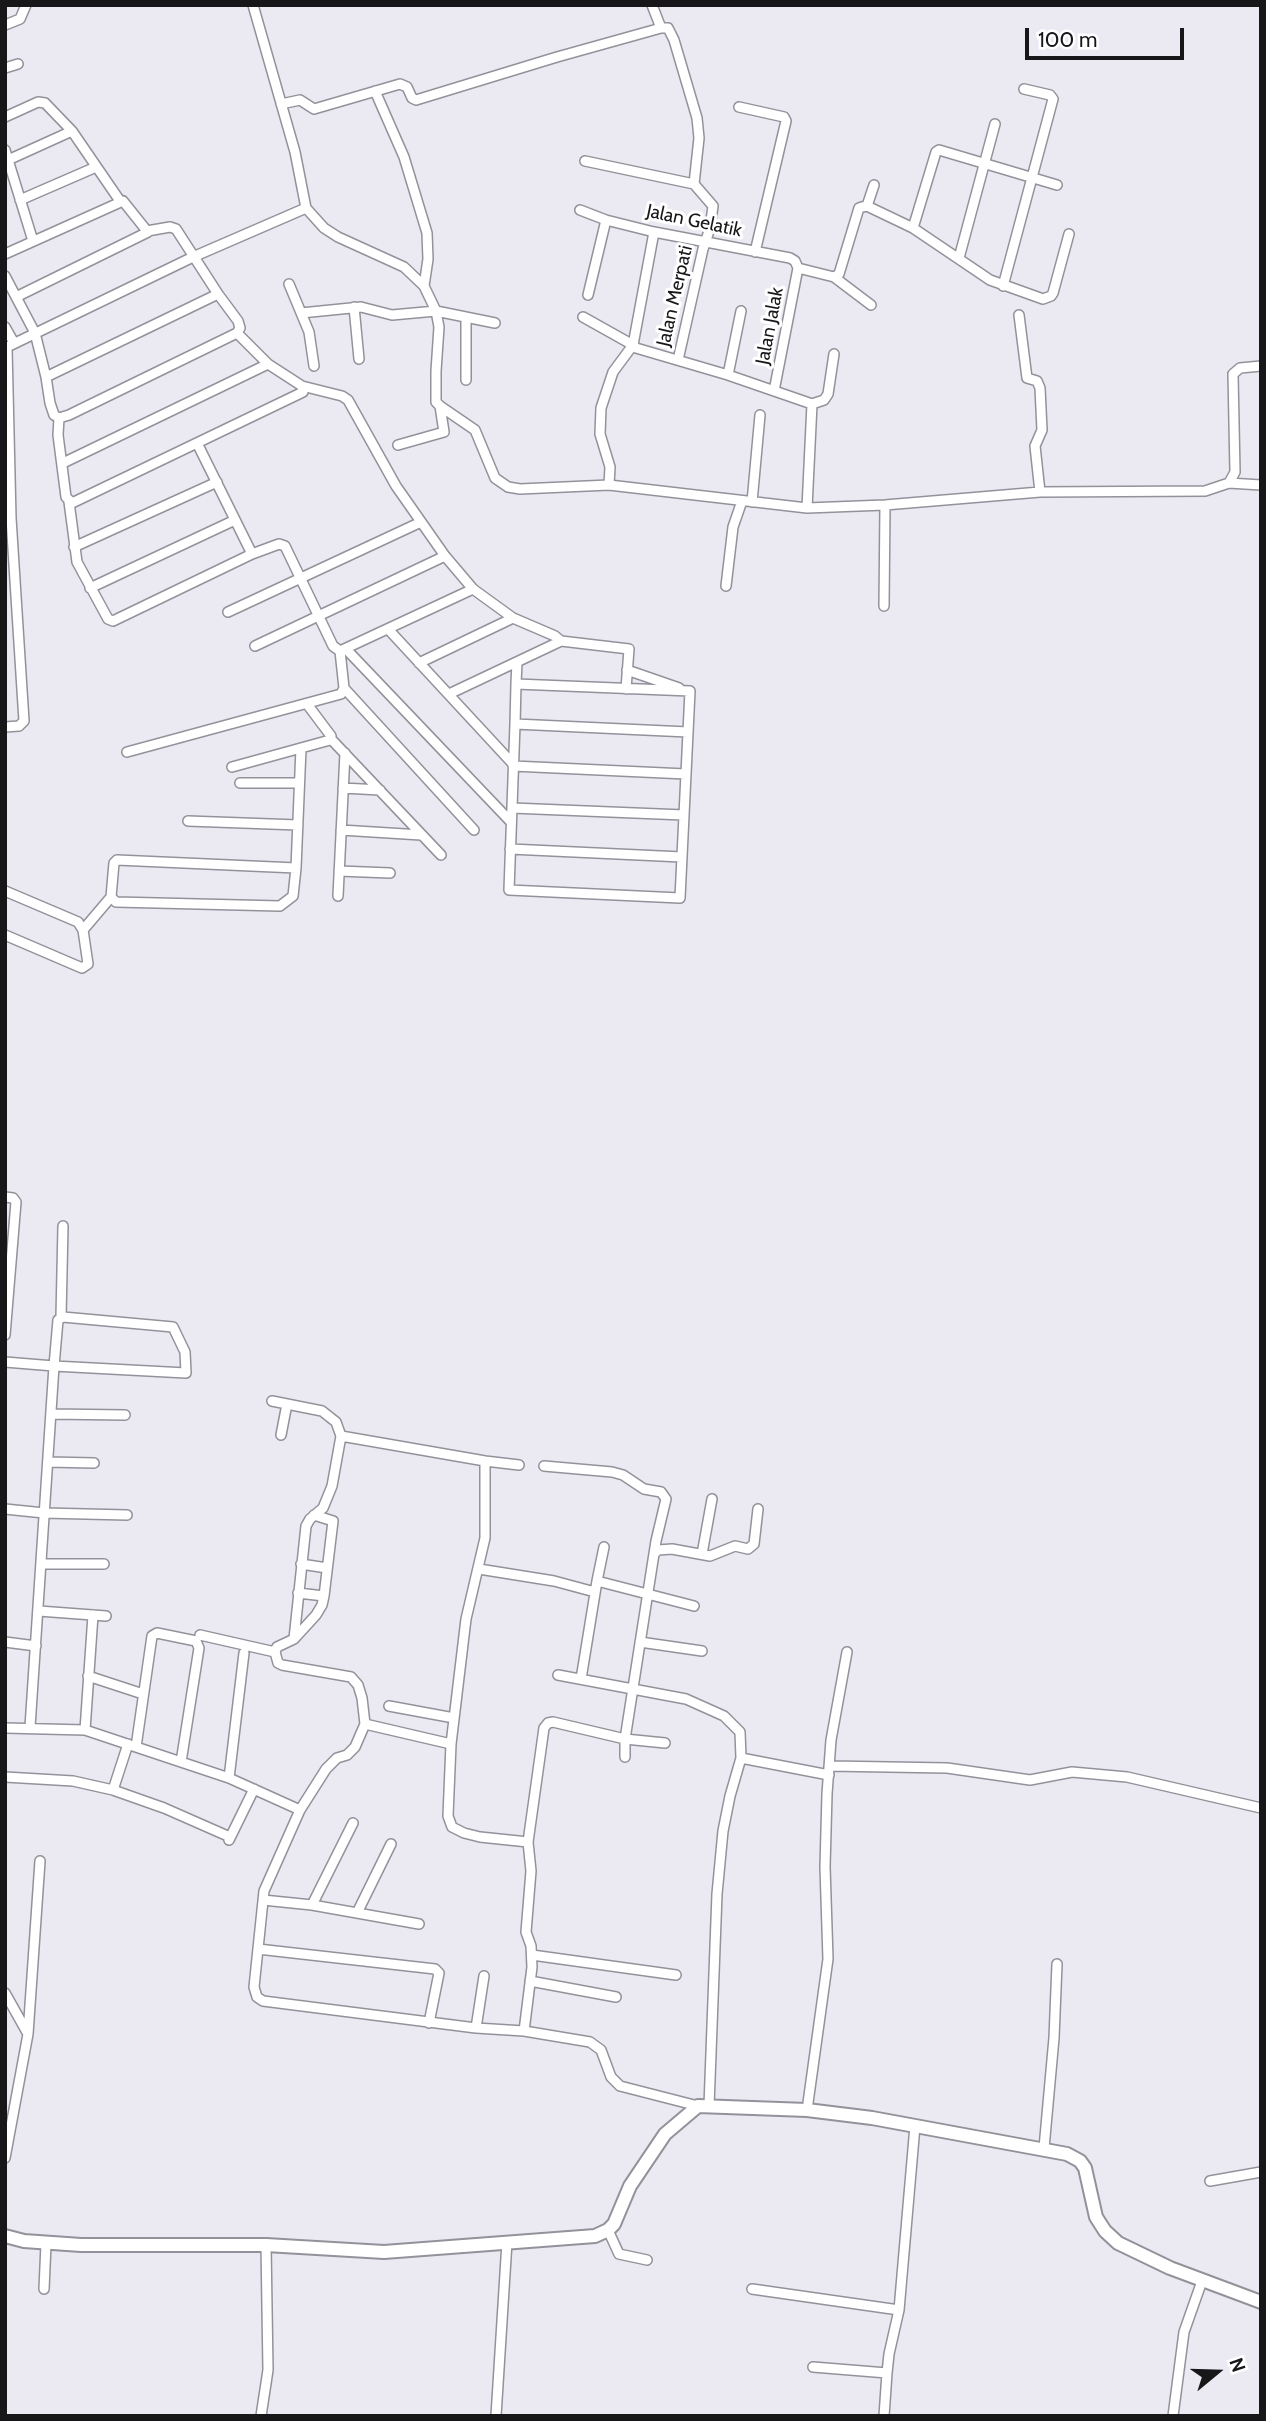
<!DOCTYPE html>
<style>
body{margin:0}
#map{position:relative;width:1266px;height:2421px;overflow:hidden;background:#ebeaf3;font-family:Cabin,sans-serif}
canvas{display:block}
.frame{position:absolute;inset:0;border:7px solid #17171a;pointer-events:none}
.north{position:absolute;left:1182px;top:2337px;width:70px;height:70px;-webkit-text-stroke:5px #fff;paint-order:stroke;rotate:71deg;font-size:19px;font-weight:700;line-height:28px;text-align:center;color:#17171a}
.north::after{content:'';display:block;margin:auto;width:24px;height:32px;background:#17171a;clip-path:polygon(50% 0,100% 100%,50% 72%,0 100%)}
.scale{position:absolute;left:1025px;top:28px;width:159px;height:32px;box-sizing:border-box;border:4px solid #17171a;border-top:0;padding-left:9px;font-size:21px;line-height:24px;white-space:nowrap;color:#17171a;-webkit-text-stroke:5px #fff;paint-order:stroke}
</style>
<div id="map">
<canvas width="1266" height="2421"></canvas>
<div class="frame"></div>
<div class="north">N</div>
<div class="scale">100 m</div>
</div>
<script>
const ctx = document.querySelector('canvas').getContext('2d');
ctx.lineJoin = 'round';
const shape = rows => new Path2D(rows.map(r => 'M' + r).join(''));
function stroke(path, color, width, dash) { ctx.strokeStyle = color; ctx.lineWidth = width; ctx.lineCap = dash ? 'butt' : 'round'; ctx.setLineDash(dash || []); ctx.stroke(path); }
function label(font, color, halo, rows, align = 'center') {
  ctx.font = font + ' Cabin,sans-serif'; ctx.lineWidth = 6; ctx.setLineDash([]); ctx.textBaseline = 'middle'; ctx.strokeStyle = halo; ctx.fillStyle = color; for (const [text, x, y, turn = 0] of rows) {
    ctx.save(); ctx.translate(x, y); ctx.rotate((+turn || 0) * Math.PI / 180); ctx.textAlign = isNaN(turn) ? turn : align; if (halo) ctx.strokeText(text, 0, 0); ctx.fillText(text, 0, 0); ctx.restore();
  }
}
const street = shape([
 [253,5,295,152,306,208,324,228,338,237,404,267,424,286,436,311,439,327,436,371,436,402,440,406,475,430,495,478,508,487,520,489,609,485,807,508,885,505,1040,492,1205,491,1229,483,1235,472,1233,374,1240,368,1261,366],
 [652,5,661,28,668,28,674,40,697,118,699,138,694,184],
 [5,25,20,19,26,5],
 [5,68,18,64],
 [375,91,404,157,427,233,428,259,424,286],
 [281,104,300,100,314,109,400,84,407,87,412,98,416,100,557,57,661,28],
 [739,107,784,117,786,121,755,252],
 [5,117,38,102,45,103,72,131,120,201],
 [5,150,33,241],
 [8,160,72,131],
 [585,161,694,184,713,206,710,228,703,249,678,360],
 [1057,185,939,150,936,152,913,228,990,280,1043,299,1051,296,1053,293,1069,234],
 [20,200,96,167],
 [867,206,874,185],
 [580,210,606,220,654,232,790,258,795,261,798,268],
 [654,232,633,345,636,348,728,375,812,404,807,508],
 [5,254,123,201,147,231,170,227,176,229,218,294,46,377],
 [959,258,995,124],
 [798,268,834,277,839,274,859,208,862,207,867,206,913,228],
 [5,276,35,333,46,377,50,403,54,415,59,418,69,415,237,333,240,328,238,321,218,294],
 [834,277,871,305],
 [289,284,309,332,314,366],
 [1003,286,1053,99,1050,95,1024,89],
 [588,295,606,220],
 [16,297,148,232],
 [354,307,359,359],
 [301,313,361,307,392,315,436,311,495,323],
 [1019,315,1027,378,1037,381,1040,388,1042,430,1035,446,1040,492],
 [466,317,466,380],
 [583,317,633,345,613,372,601,408,600,434,610,467,609,485],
 [5,327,14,343],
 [5,348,193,257,306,208],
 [728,375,741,311],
 [774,391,798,268],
 [812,404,824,400,828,394,834,354],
 [59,418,58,435,66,497,72,503,303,392,302,386,268,364,237,333],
 [197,443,252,554],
 [398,445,444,432,440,406],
 [63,463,268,364],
 [1229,483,1261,485],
 [69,502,77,562,108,619,113,621,252,554,279,544,285,546,333,646,340,651,473,589,445,556,396,486,348,400,342,396,302,386],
 [752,502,760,415],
 [74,547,217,482],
 [726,586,733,527,742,501],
 [90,588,235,520],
 [473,589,513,618,555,636,561,641,629,649,626,689],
 [884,606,885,505],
 [228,612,421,522],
 [388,629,513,764],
 [255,646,445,556],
 [346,649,511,822],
 [419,663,513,618],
 [627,670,679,688],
 [516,684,690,691,680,898,509,890,515,724,516,684,517,662],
 [344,688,474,830],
 [449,694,561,641],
 [515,724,688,732],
 [5,727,19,726,24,721,11,518,7,348],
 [331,739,441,855],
 [127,752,341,694,344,688,340,651],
 [513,766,686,774],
 [232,767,330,740,331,736,307,704],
 [240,783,299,783],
 [343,788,380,790],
 [512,808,684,815],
 [188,821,298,825],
 [341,830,421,835],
 [510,849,682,857],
 [117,860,296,868,293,896,280,906,116,902,111,897,114,863,117,860],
 [296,868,301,748],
 [339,871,390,873],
 [5,891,78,922,83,930,88,964,82,968,5,935],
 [338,896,345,753],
 [83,930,111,897],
 [5,1197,13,1198,16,1202,5,1335],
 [61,1317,63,1226],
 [5,1362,54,1366,186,1373,185,1352,173,1327,63,1317,58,1320,54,1366,30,1727],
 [51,1414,125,1415],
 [281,1435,287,1404],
 [341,1436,485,1461,519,1465],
 [485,1461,485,1538,466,1619,451,1744,448,1816,452,1827,464,1833,480,1837,528,1842],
 [48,1462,94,1463],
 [5,1509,44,1513,127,1515],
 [655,1553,658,1550,672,1549,710,1556,735,1546,748,1549,754,1544,758,1509],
 [702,1554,712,1499],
 [42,1564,104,1564],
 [301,1564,327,1568],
 [479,1569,554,1581,595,1592],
 [597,1581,604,1547],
 [298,1593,324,1596],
 [39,1611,106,1616],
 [200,1635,275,1652,277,1647,294,1639,306,1526,310,1519,323,1508,332,1486,341,1436,336,1422,322,1411,272,1401],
 [294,1639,316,1615,322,1605,324,1596,333,1521,314,1515],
 [5,1642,36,1646],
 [640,1642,702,1651],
 [275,1652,278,1663,282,1665,351,1677,358,1685,362,1698,365,1724,451,1744],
 [558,1675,686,1699,724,1716,740,1732,741,1758,730,1796,723,1831,717,1894,709,2106],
 [88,1676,143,1694],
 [581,1679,597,1581,694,1606],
 [389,1706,454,1718],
 [5,1728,85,1730,229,1778,300,1810,264,1891,254,1987,257,1997,263,2001,476,2028,524,2031,590,2042,601,2050,611,2077,620,2086,698,2106],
 [85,1730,93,1615],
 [136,1747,152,1636,157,1633,196,1641,199,1648,181,1762],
 [625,1757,625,1739,665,1743],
 [741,1758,829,1775],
 [830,1766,947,1768,1030,1780,1072,1772,1127,1777,1261,1808],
 [5,1777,73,1781,113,1790,164,1808,230,1837],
 [229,1778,244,1653],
 [113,1790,128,1744],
 [300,1810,326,1769,337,1758,347,1755,355,1747,365,1724],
 [229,1840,254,1789],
 [263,1900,312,1905,419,1924],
 [312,1905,353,1823],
 [357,1913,391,1844],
 [258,1949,435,1969,439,1973,429,2023],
 [532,1955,676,1975],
 [530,1981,616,1997],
 [5,1993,28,2034],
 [476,2028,484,1976],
 [524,2031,532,1967,531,1946,526,1932,531,1871,528,1842,544,1728,548,1723,553,1722,625,1739,656,1541,666,1499,661,1492,644,1489,623,1475,612,1472,544,1466],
 [807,2110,828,1959,825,1867,827,1794,831,1740,847,1652],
 [1044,2148,1054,2038,1057,1964],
 [5,2158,28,2034,40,1861],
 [1210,2181,1261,2172],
 [608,2230,619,2254,647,2260],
 [44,2289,46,2244],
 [752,2289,899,2310],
 [813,2367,887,2373,889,2354,899,2310,915,2126],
 [261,2416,268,2370,266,2245],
 [496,2416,507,2242],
 [884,2416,887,2373],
 [1173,2416,1184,2332,1202,2281]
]);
const secondary = shape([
 [5,2236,24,2241,81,2245,266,2245,384,2252,595,2236,608,2230,614,2224,630,2186,665,2134,698,2106,807,2110,872,2118,1067,2154,1080,2161,1085,2168,1096,2217,1105,2231,1118,2243,1170,2268,1261,2302]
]);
stroke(street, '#93929a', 12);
stroke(secondary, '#93929a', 16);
stroke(street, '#fff', 9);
stroke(secondary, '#fff', 12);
label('19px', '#17171a', '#fff', [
 ["Jalan Gelatik",694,221,12],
 ["Jalan Merpati",675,296,-77],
 ["Jalan Jalak",770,326,-79]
]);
</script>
